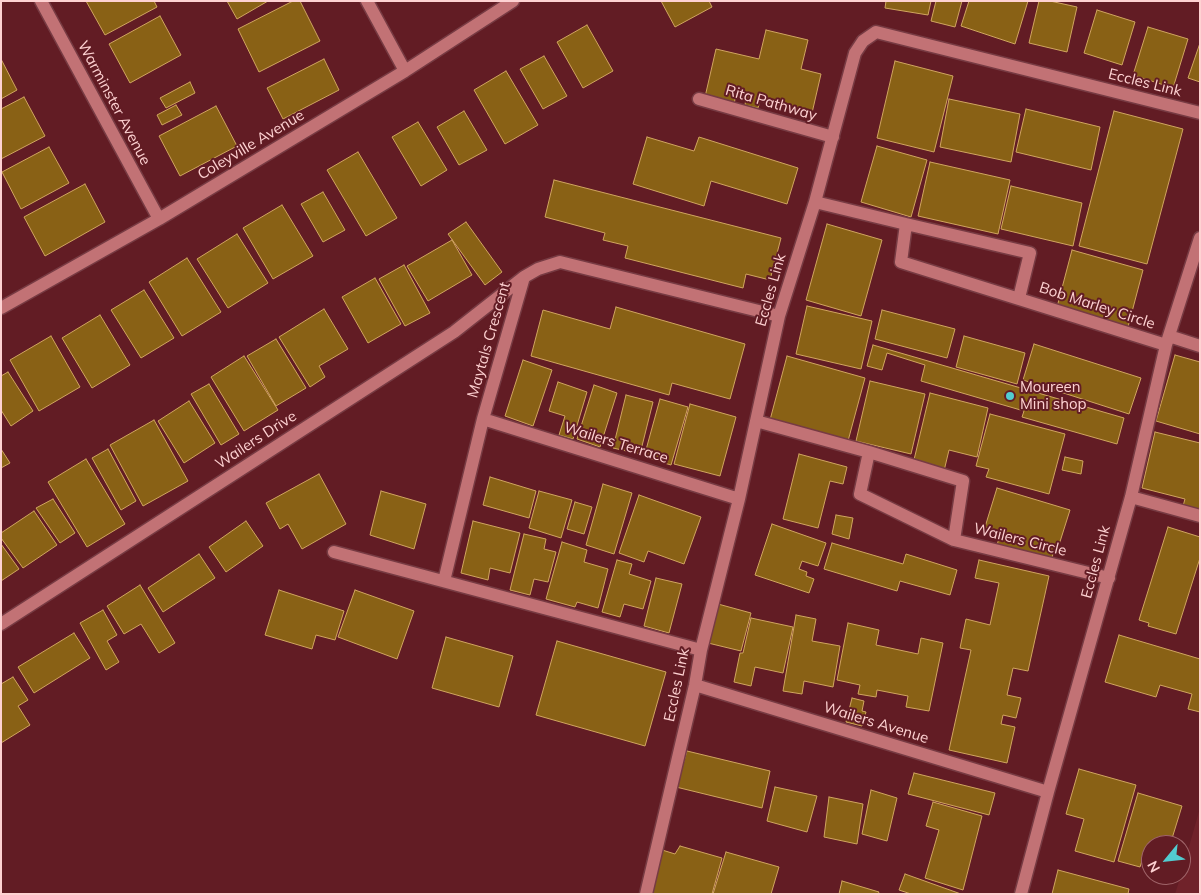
<!DOCTYPE html>
<style>
body{margin:0}
#map{position:relative;width:1201px;height:895px;overflow:hidden;background:#621c24;font-family:Mulish,sans-serif}
canvas{display:block}
.frame{position:absolute;inset:0;border:2px solid #fed2d2;pointer-events:none}
.north{position:absolute;left:1141px;top:835px;width:50px;height:50px;box-sizing:border-box;background:#621c24;border:1px solid #a0656a;border-radius:50%;rotate:242deg;font-size:14px;font-weight:700;line-height:20px;text-align:center;color:#fed2d2}
.north::after{content:'';display:block;margin:auto;width:18px;height:22px;background:#52ccd0;clip-path:polygon(50% 0,100% 100%,50% 72%,0 100%)}
</style>
<div id="map">
<canvas width="1201" height="895"></canvas>
<div class="frame"></div>
<div class="north">N</div>
</div>
<script>
const ctx = document.querySelector('canvas').getContext('2d');
ctx.lineJoin = 'round';
function fillPath(path, color) { ctx.fillStyle = color; ctx.fill(path, 'evenodd'); }
const shape = rows => new Path2D(rows.map(r => 'M' + r).join(''));
function stroke(path, color, width, dash) { ctx.strokeStyle = color; ctx.lineWidth = width; ctx.lineCap = dash ? 'butt' : 'round'; ctx.setLineDash(dash || []); ctx.stroke(path); }
function label(font, color, halo, rows, align = 'center') {
  ctx.font = font + ' Mulish,sans-serif'; ctx.lineWidth = 4; ctx.setLineDash([]); ctx.textBaseline = 'middle'; ctx.strokeStyle = halo; ctx.fillStyle = color; for (const [text, x, y, turn = 0] of rows) {
    ctx.save(); ctx.translate(x, y); ctx.rotate((+turn || 0) * Math.PI / 180); ctx.textAlign = isNaN(turn) ? turn : align; if (halo) ctx.strokeText(text, 0, 0); ctx.fillText(text, 0, 0); ctx.restore();
  }
}
fillPath(shape([
 [1200,808,1200,894,1175,894,1181,875]
]), '#70222a');
const building = shape([
 [86,1,154,1,157,7,105,35,86,1],
 [227,1,268,1,237,19,227,1],
 [293,1,300,1,320,41,259,72,238,29,293,1],
 [661,1,709,1,712,7,675,27,661,1],
 [886,1,931,1,928,15,885,8,886,1],
 [936,1,962,1,955,27,931,21,936,1],
 [969,1,1028,1,1015,44,961,26,969,1],
 [1039,1,1050,1,1077,7,1067,52,1029,43,1039,1],
 [1097,10,1135,22,1122,65,1084,53,1097,10],
 [160,16,181,55,130,83,109,44,160,16],
 [587,25,613,71,583,88,557,42,587,25],
 [1148,27,1188,39,1173,88,1133,75,1148,27],
 [766,30,808,40,801,69,821,74,812,113,760,101,758,108,745,105,746,98,736,95,734,104,705,97,716,49,759,59,766,30],
 [1200,43,1200,82,1188,78,1200,43],
 [544,56,567,96,543,109,520,69,544,56],
 [1,59,17,90,1,99,1,59],
 [324,59,339,90,283,119,267,88,324,59],
 [895,61,953,76,934,152,877,138,895,61],
 [506,71,538,125,505,144,474,90,506,71],
 [190,82,195,93,166,108,160,98,190,82],
 [24,97,45,136,1,159,1,109,24,97],
 [949,99,1020,114,1011,162,940,147,949,99],
 [176,105,182,115,162,125,157,115,176,105],
 [216,106,237,146,180,176,159,136,216,106],
 [1026,109,1100,127,1091,170,1016,152,1026,109],
 [464,111,487,150,459,165,437,127,464,111],
 [1114,111,1183,129,1147,264,1079,246,1114,111],
 [418,122,447,170,421,186,392,137,418,122],
 [647,137,694,151,699,137,798,168,787,204,711,181,704,206,633,184,647,137],
 [877,146,927,160,911,217,861,202,877,146],
 [49,147,69,183,21,209,2,172,49,147],
 [358,152,397,218,366,236,327,170,358,152],
 [930,162,1010,180,998,234,918,216,930,162],
 [554,180,781,238,770,280,746,274,743,288,625,258,628,246,603,240,605,233,545,217,554,180],
 [85,184,105,222,45,256,24,217,85,184],
 [1011,186,1082,203,1073,246,1001,229,1011,186],
 [323,192,345,230,323,242,301,204,323,192],
 [282,205,313,256,273,279,243,228,282,205],
 [466,222,502,272,485,285,448,234,466,222],
 [827,224,882,240,861,316,806,300,827,224],
 [237,234,268,283,228,308,197,259,237,234],
 [452,240,472,275,428,301,407,266,452,240],
 [1072,250,1143,270,1128,327,1057,307,1072,250],
 [187,258,221,312,182,336,149,282,187,258],
 [404,265,430,313,405,326,379,279,404,265],
 [375,278,401,324,368,343,342,297,375,278],
 [144,290,174,338,141,358,111,310,144,290],
 [807,306,872,321,861,369,796,354,807,306],
 [616,307,745,344,730,399,672,383,669,395,531,356,543,310,610,329,616,307],
 [324,309,348,349,319,366,325,377,310,387,279,337,324,309],
 [882,310,955,329,947,358,875,339,882,310],
 [100,315,130,365,92,388,62,338,100,315],
 [51,336,80,387,39,411,10,360,51,336],
 [964,336,1025,353,1017,384,956,367,964,336],
 [276,339,306,388,276,406,247,356,276,339],
 [1034,344,1141,378,1129,414,1023,380,1034,344],
 [873,345,1124,418,1117,444,1022,417,1024,411,921,381,925,365,887,353,882,370,867,366,873,345],
 [1175,355,1200,362,1200,434,1156,421,1175,355],
 [244,356,278,410,244,431,211,377,244,356],
 [787,356,865,378,848,441,770,420,787,356],
 [523,360,552,370,533,426,505,416,523,360],
 [8,372,33,411,11,426,1,410,1,376,8,372],
 [870,381,925,394,911,454,856,441,870,381],
 [558,382,587,392,573,439,559,435,565,416,549,411,558,382],
 [209,384,239,434,221,445,191,394,209,384],
 [594,385,617,393,600,447,577,439,594,385],
 [930,393,988,408,977,457,949,450,944,471,913,464,930,393],
 [626,395,653,402,640,454,613,448,626,395],
 [660,399,688,407,671,465,644,457,660,399],
 [189,401,215,443,184,463,158,421,189,401],
 [690,404,736,417,720,476,674,464,690,404],
 [990,414,1065,434,1049,494,986,477,989,469,976,466,990,414],
 [154,420,188,481,143,506,110,445,154,420],
 [1155,432,1200,443,1200,510,1183,506,1185,499,1142,488,1155,432],
 [1,449,10,463,1,468,1,449],
 [108,449,136,501,121,510,92,458,108,449],
 [799,454,847,467,843,484,830,481,818,528,783,519,799,454],
 [1065,457,1083,461,1081,474,1062,470,1065,457],
 [86,459,125,524,87,547,48,482,86,459],
 [319,474,346,524,302,549,288,524,280,529,266,503,319,474],
 [490,477,536,491,529,518,483,505,490,477],
 [603,484,632,493,614,554,586,545,603,484],
 [997,488,1070,510,1058,548,1055,547,1051,561,997,545,1001,532,985,527,997,488],
 [381,491,426,504,414,549,370,535,381,491],
 [539,491,572,500,561,538,529,528,539,491],
 [639,495,701,517,684,564,648,551,644,562,619,553,639,495],
 [53,499,75,533,60,543,36,508,53,499],
 [575,502,592,507,584,534,567,529,575,502],
 [34,511,57,545,23,568,1,538,1,533,34,511],
 [836,515,853,518,849,539,832,534,836,515],
 [246,521,263,546,226,572,209,547,246,521],
 [473,521,520,533,510,573,490,568,488,580,461,573,473,521],
 [772,524,826,543,818,566,802,561,799,569,807,572,806,576,814,579,809,593,755,575,772,524],
 [1168,527,1200,537,1200,558,1176,634,1148,626,1149,623,1139,620,1168,527],
 [524,534,546,539,544,549,556,552,548,582,534,579,530,595,510,590,524,534],
 [562,542,587,550,584,562,608,569,598,608,577,602,575,607,546,599,562,542],
 [832,543,903,564,906,554,957,570,950,595,900,581,897,591,824,569,832,543],
 [1,544,19,569,1,581,1,544],
 [199,554,215,578,163,612,148,588,199,554],
 [617,560,632,564,629,574,651,581,643,609,624,604,620,617,602,612,617,560],
 [979,560,1049,576,1028,671,1013,668,1007,695,1021,698,1016,718,1003,715,1001,724,1015,727,1007,763,949,750,971,650,960,648,966,619,990,625,999,583,975,578,979,560],
 [656,578,682,584,669,633,644,626,656,578],
 [140,585,175,643,159,653,141,624,124,634,107,606,140,585],
 [279,590,344,611,335,640,316,635,312,649,265,635,279,590],
 [355,590,414,611,397,659,338,637,355,590],
 [718,604,751,613,741,651,708,643,718,604],
 [103,610,117,635,107,641,119,662,106,670,80,623,103,610],
 [796,615,816,619,812,641,840,646,833,687,804,681,802,694,783,691,796,615],
 [751,618,793,627,783,673,755,667,751,686,734,682,740,653,743,653,751,618],
 [848,623,879,630,876,645,918,654,921,638,943,643,929,711,906,707,908,696,877,690,876,697,858,694,860,685,837,680,848,623],
 [74,633,90,658,34,693,18,667,74,633],
 [1119,635,1200,659,1200,712,1188,709,1192,694,1160,685,1156,697,1105,682,1119,635],
 [446,637,513,656,499,707,432,688,446,637],
 [557,641,666,672,645,746,536,715,557,641],
 [13,677,28,700,18,706,30,725,1,743,1,684,13,677],
 [852,698,864,701,862,711,866,712,862,726,846,722,852,698],
 [687,751,770,771,762,808,676,787,687,751],
 [1079,769,1136,785,1114,862,1075,851,1084,819,1066,814,1079,769],
 [914,773,995,793,989,815,908,794,914,773],
 [775,787,817,796,807,832,767,821,775,787],
 [871,790,897,798,887,841,862,834,871,790],
 [1138,793,1182,806,1170,845,1151,845,1151,857,1144,855,1140,867,1118,861,1138,793],
 [829,797,863,804,857,844,824,837,829,797],
 [933,802,982,816,963,890,925,878,939,830,926,826,933,802],
 [680,846,722,858,712,894,647,894,659,849,675,854,680,846],
 [726,852,779,867,771,894,713,894,726,852],
 [1058,870,1129,889,1128,894,1052,894,1058,870],
 [905,874,961,894,911,894,899,890,905,874],
 [842,881,879,892,878,894,839,894,842,881]
]);
fillPath(building, '#896115');
stroke(building, '#d0a560', 1);
const minor = shape([
 [41,1,159,219],
 [367,1,405,71],
 [699,99,833,137],
 [815,202,906,224,901,262,1166,345],
 [906,224,1030,253,1019,298],
 [1,308,159,219,405,71,513,1],
 [1169,336,1200,346],
 [483,419,739,499],
 [756,421,869,452,860,494,954,540,1109,578],
 [869,452,963,481,954,540],
 [1131,497,1200,516],
 [334,552,701,650],
 [444,581,483,419,524,277],
 [1,624,454,332,524,277,538,269,560,262,779,316],
 [695,685,1048,792],
 [646,894,695,685,701,650,739,499,779,316,815,202,855,53,863,41,876,32,1200,113],
 [1021,894,1048,792,1131,497,1166,345,1200,238]
]);
stroke(minor, '#773b43', 15);
stroke(minor, '#c27275', 12);
for (const [x, y, r, color] of [
 [1010,396,5,"#52ccd0"]
]) { const dot = new Path2D(); dot.arc(x, y, r, 0, 2 * Math.PI); ctx.fillStyle = color; ctx.fill(dot); stroke(dot, '#621c24', 2); }
label('15px', '#fed2d2', '#621c24', [
 ["Eccles Link",1145,83,14],
 ["Warminster Avenue",114,103,62],
 ["Rita Pathway",771,103,16],
 ["Coleyville Avenue",251,145,-31],
 ["Eccles Link",771,290,-74],
 ["Bob Marley Circle",1097,306,18],
 ["Maytals Crescent",489,340,-74],
 ["Wailers Drive",256,440,-33],
 ["Wailers Terrace",616,443,17],
 ["Wailers Circle",1020,540,14],
 ["Eccles Link",1096,562,-75],
 ["Eccles Link",677,685,-78],
 ["Wailers Avenue",876,723,17]
]);
label('15px', '#fed2d2', '#621c24', [
 ["Moureen",1020,387],
 ["Mini shop",1020,404]
], 'left');
</script>
